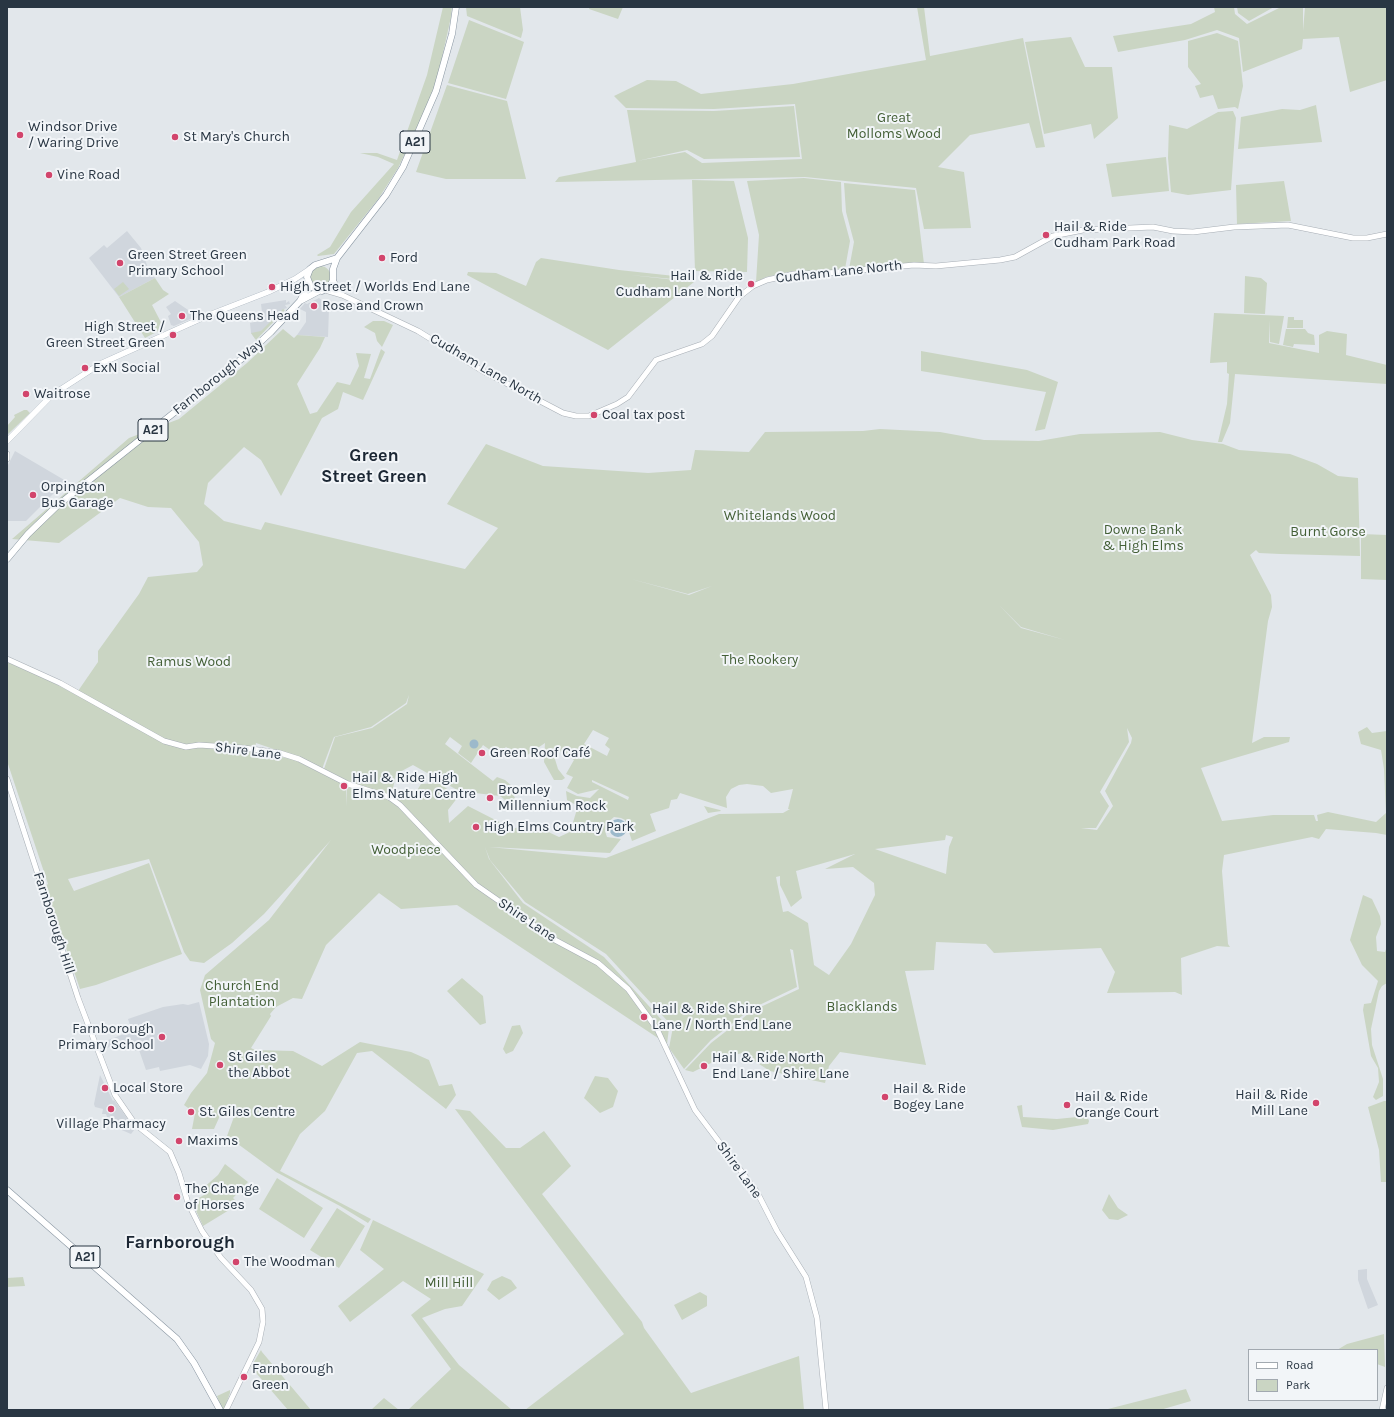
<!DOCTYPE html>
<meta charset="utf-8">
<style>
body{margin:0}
#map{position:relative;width:1394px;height:1417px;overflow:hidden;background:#e2e7eb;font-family:Karla,sans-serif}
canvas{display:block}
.frame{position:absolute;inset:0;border:8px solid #293643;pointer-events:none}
.legend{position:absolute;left:1248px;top:1349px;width:130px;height:52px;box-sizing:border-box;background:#f2f5f8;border:1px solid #a2a9b0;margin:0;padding:5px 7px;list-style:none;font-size:12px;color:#293643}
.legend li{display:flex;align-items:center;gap:8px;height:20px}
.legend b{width:20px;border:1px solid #a2a9b0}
</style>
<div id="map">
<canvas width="1394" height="1417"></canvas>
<div class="frame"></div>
<ul class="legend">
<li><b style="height:5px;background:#fff"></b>Road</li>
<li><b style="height:11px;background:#cad5c3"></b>Park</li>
</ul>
</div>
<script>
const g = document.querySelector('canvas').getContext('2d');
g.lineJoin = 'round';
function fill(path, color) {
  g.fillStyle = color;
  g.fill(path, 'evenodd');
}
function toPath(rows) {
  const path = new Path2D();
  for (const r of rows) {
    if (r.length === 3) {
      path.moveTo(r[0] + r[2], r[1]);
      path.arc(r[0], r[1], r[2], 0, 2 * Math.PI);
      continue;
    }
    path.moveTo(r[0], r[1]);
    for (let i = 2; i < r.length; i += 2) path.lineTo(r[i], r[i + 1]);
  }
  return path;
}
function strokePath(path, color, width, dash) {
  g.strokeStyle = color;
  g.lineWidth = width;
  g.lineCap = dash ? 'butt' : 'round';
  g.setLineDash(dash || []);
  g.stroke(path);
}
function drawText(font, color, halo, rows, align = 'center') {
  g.font = font + ' Karla,sans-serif';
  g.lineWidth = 4;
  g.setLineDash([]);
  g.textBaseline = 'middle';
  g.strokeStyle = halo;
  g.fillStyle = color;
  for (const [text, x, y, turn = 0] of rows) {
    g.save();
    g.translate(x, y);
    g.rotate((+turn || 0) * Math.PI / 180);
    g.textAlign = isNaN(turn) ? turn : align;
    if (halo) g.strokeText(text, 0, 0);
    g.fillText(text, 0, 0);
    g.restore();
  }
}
fill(toPath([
 [127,231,141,248,148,268,155,278,119,297,89,258,104,245,107,248],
 [319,298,324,302,324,305,327,305,327,308,329,308,328,337,297,335,306,322,306,312,300,309,305,303,307,304],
 [286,300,286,303,289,301,290,304,285,305,287,308,284,309,255,339,251,333,250,323,263,320,261,304],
 [175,301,194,314,195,317,174,326,171,325,168,316,171,314,166,307],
 [15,451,66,481,26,521,7,521,7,467],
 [199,1002,209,1044,208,1056,201,1069,190,1065,160,1071,159,1067,146,1070,139,1050,135,1051,130,1039,102,1050,100,1043,132,1031,128,1019,163,1007,183,1004,188,1005],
 [100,1075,113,1101,114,1100,135,1129,131,1134,110,1125,106,1114,102,1114,103,1109,95,1107,94,1104],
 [1367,1269,1367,1279,1378,1305,1368,1309,1358,1280,1358,1270]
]), '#d0d6dd');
fill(toPath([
 [443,7,452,7,451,17,437,80,419,125,398,168,379,198,334,254,318,256,317,255,330,247,351,212,394,164,378,157,360,153,377,153,397,160,427,75],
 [466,7,520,7,523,30,521,38,467,16],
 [590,7,623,7,618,19,589,9],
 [917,7,924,7,930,56,1023,38,1045,147,1036,148,1029,123,970,135,938,167,964,172,971,228,924,229,916,188,805,177,555,182,559,177,636,162,627,110,714,111,794,106,800,157,704,159,687,150,637,161,685,152,702,163,802,159,795,104,714,109,626,108,614,96,647,80,676,81,701,94,793,84,926,60],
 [1214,7,1234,7,1235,14,1247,24,1281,7,1303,7,1303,31,1305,7,1387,7,1387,80,1350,92,1339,37,1303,39,1302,49,1243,72,1239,38,1217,30,1185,40,1118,52,1113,36,1191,24,1215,12],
 [1237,7,1274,7,1249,21,1238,13],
 [469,20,524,42,506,99,448,83],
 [1217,33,1238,41,1243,86,1238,109,1235,107,1218,109,1213,95,1200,98,1195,86,1201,84,1188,67,1188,41],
 [1071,37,1085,67,1112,67,1118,118,1094,139,1091,124,1044,134,1025,42],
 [447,85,507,101,526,179,446,179,416,172],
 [1316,105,1322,142,1238,149,1241,117,1282,109,1300,110],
 [1233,111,1236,118,1231,190,1188,195,1171,192,1168,158,1169,125,1187,129,1218,112],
 [1166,157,1169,191,1112,197,1106,164],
 [804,178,841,182,842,211,850,241,845,269,826,272,794,271,766,277,756,282,759,235,747,181],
 [692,180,734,181,748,238,747,272,695,271],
 [1284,181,1291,221,1237,224,1236,185],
 [844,183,915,190,924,264,849,269,854,242,846,212],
 [541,258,619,270,693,278,694,281,630,275,694,282,608,350,467,275,468,272,496,273,526,286,536,262],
 [320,277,11],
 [1245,276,1261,278,1267,283,1265,314,1244,313],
 [155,278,163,290,169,294,152,305,164,328,145,338,119,297],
 [123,282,129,289,119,296,114,289],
 [283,309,285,310,284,311,256,340,251,333,261,331],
 [1214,313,1284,316,1279,344,1270,342,1270,320,1269,343,1319,353,1319,335,1327,331,1347,334,1346,355,1387,365,1387,384,1235,374,1230,423,1222,442,1218,442,1227,404,1229,374,1227,373,1227,362,1210,363],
 [1288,317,1294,317,1294,320,1303,320,1303,328,1287,328],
 [373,321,384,321,393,325,382,347,377,341,375,333,364,327],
 [283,329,294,338,297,335,325,337,320,348,297,384,310,414,317,412,337,382,350,385,359,366,356,353,371,354,364,378,370,379,381,349,385,352,363,400,343,392,338,409,322,418,281,496,261,460,244,447,208,483,204,504,224,521,261,530,265,522,465,569,498,528,447,504,486,444,543,466,648,473,691,470,695,450,749,452,765,432,863,431,880,429,940,432,984,440,1039,441,1080,434,1160,432,1192,440,1223,444,1239,450,1290,454,1317,464,1338,476,1358,478,1360,556,1280,554,1259,553,1256,550,1250,555,1271,595,1272,607,1268,621,1252,743,1264,737,1290,737,1289,742,1201,768,1222,821,1273,815,1314,815,1316,821,1318,821,1317,815,1328,812,1376,822,1386,813,1384,769,1381,750,1361,744,1358,732,1367,727,1372,733,1387,731,1387,835,1376,833,1326,829,1319,839,1312,837,1224,855,1222,871,1228,944,1230,947,1217,946,1181,958,1182,995,1175,992,1107,993,1115,972,1101,948,994,953,986,944,936,942,934,970,905,971,926,1065,840,1052,829,1066,825,1083,770,1071,742,1053,717,1060,693,1072,685,1070,711,1043,752,1011,799,989,793,950,790,949,797,987,751,1009,711,1040,684,1069,669,1048,673,1027,606,954,525,902,490,860,485,847,489,859,523,903,604,957,669,1028,667,1044,457,905,401,909,379,893,326,945,302,999,293,998,276,1007,270,1014,271,1016,251,1048,255,1050,293,1051,322,1066,360,1042,411,1052,429,1060,439,1086,452,1084,456,1095,446,1109,372,1051,357,1053,325,1111,300,1134,280,1171,371,1219,368,1223,340,1206,276,1172,227,1136,235,1114,223,1109,214,1129,192,1129,195,1113,184,1105,191,1093,207,1073,215,1043,211,1039,200,990,205,975,269,920,331,840,264,914,232,943,204,963,190,961,184,952,149,859,68,879,74,891,149,863,182,954,96,985,80,989,45,886,48,884,7,761,7,662,39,675,164,742,198,747,246,751,293,759,346,785,346,806,347,785,324,769,335,737,372,728,407,704,409,695,406,703,371,727,334,737,322,769,300,758,256,743,255,747,186,745,164,739,78,691,98,662,98,651,139,594,148,577,197,572,203,565,199,542,171,508,148,507,120,498,59,543,12,539,129,438,179,419,247,363],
 [631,579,688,594,712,586,689,595],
 [999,605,1021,627,1065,640,1021,628],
 [1127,728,1132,738,1131,743,1105,791,1113,806,1097,830,1081,828,1096,828,1109,806,1100,792,1129,742],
 [593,730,609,738,605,745,610,749,607,756,584,744],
 [450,737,462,746,458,753,471,763,483,745,497,755,506,747,523,758,545,743,544,762,554,780,562,780,565,778,558,769,554,756,557,749,574,760,566,774,573,777,567,788,578,794,599,789,590,798,577,796,566,791,567,800,578,806,570,832,559,837,540,828,526,824,513,829,468,806,449,823,448,810,458,797,439,783,421,784,411,800,401,796,393,788,396,774,413,765,459,791,500,796,509,803,517,801,512,793,513,787,505,780,497,777,493,781,445,744],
 [592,780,629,797,628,800,592,782],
 [747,784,763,786,771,793,793,789,788,809,790,809,783,813,719,814,606,858,489,847,610,853,621,839,607,837,605,831,606,824,614,817,621,818,625,820,632,841,656,831,650,814,669,808,671,800,677,799,680,793,727,808,726,797,731,789,739,785],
 [946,835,953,837,949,847,946,874,875,849,945,840],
 [855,854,825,869,853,867,874,883,875,895,851,944,829,975,814,965,808,923,788,911,783,912,776,877,780,876,780,885,791,907,802,898,796,871],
 [1286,329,1305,329,1308,333,1314,335,1315,345,1294,344,1293,347,1283,345],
 [921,351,1027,370,1058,382,1045,429,1035,431,1046,392,921,371],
 [24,410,27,410,30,413,7,435,7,426,15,417,14,415],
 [1361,534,1387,535,1387,580,1361,579],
 [704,806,720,810,721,811,708,813],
 [1363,895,1372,899,1380,916,1381,924,1376,937,1377,951,1385,952,1387,946,1387,983,1382,986,1379,991,1371,1029,1372,1045,1383,1079,1383,1096,1376,1100,1373,1097,1379,1082,1378,1068,1371,1056,1363,1010,1364,1004,1371,1003,1378,981,1362,965,1350,940],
 [462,978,483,996,486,1023,480,1025,447,991],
 [520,1025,523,1033,513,1051,506,1054,503,1049,512,1026],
 [595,1076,608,1078,618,1091,613,1107,600,1113,584,1098],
 [1384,1101,1387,1101,1387,1182,1381,1182,1379,1150,1368,1107],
 [1022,1105,1023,1117,1057,1119,1087,1116,1089,1121,1088,1124,1053,1130,1022,1127,1017,1106],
 [455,1109,470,1111,506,1148,520,1148,544,1131,571,1166,542,1194,642,1322,644,1328,691,1393,799,1356,804,1410,525,1410,624,1334],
 [225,1164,248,1182,233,1198,239,1204,203,1226,204,1225,203,1226,192,1202,204,1195,201,1190,218,1175],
 [277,1178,323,1208,304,1238,259,1209],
 [1109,1194,1118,1208,1128,1215,1118,1220,1109,1219,1102,1210],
 [337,1208,365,1226,339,1268,310,1250],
 [373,1220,484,1274,462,1306,445,1309,422,1318,459,1365,512,1410,408,1410,451,1369,411,1315,431,1299,403,1281,350,1322,338,1306,384,1269,360,1250],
 [502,1276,511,1280,517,1288,499,1300,487,1290,492,1281],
 [23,1277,25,1286,7,1287,7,1278],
 [700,1292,707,1296,707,1306,682,1320,674,1305],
 [1384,1334,1385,1367,1377,1364,1377,1350,1337,1350,1347,1344],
 [261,1350,262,1352,311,1410,288,1410,251,1367],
 [1186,1389,1191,1401,1160,1410,1104,1410],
 [230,1390,230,1393,224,1410,222,1410,217,1396],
 [384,1398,399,1410,371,1410]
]), '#cad5c3');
fill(toPath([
 [474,744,4.5],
 [618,828,9]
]), '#9cb9cb');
const secondary = toPath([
 [333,280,341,294],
 [325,290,342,295,418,331,481,370,563,413,576,416,589,416,617,404,628,397,656,360,702,344,712,336,739,297,753,286,767,280,794,274,828,273,914,265,936,266,1000,260,1015,257,1053,236,1083,230,1153,227,1173,231,1193,232,1234,227,1288,225,1353,238,1367,238,1387,234],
 [7,454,7,459],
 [7,659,60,683,164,741,186,747,199,745,244,748,280,753,299,759,348,784,389,797,400,805,476,885,555,940,598,963,628,989,657,1029,695,1110,757,1192,777,1231,806,1277,817,1318,826,1410],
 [7,779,78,998,115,1095,135,1124,170,1152,179,1173,188,1203,202,1231,221,1258,251,1290,262,1309,263,1322,259,1342,226,1410],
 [1382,1410,1387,1388]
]);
const primary = toPath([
 [7,441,52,395,100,364,209,315,268,292,295,279,310,269]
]);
const highway = toPath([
 [337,258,315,265,310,269,307,277,311,287,322,291,330,286,333,280,333,269,337,258,386,195,403,167,436,91,452,34,456,7],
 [300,301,309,285],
 [7,559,28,534,58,505,244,357,271,332,300,301,319,291],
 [7,1190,177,1339,194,1363,220,1410]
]);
strokePath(secondary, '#a7aeb5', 6);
strokePath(primary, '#a1acb7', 6);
strokePath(highway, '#8996a2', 7);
strokePath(secondary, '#fff', 5);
strokePath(primary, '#fff', 5.5);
strokePath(highway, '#fff', 6);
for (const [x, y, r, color] of [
 [20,135,4,"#d2456c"],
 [175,137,4,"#d2456c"],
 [49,175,4,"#d2456c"],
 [1046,235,4,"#d2456c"],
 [382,258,4,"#d2456c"],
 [120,263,4,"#d2456c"],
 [751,284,4,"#d2456c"],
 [272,287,4,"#d2456c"],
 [314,306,4,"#d2456c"],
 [182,316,4,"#d2456c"],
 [173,335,4,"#d2456c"],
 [85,368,4,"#d2456c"],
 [26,394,4,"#d2456c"],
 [594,415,4,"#d2456c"],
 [33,495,4,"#d2456c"],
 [482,753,4,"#d2456c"],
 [344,786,4,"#d2456c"],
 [490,798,4,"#d2456c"],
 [476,827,4,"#d2456c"],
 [644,1017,4,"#d2456c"],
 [162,1037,4,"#d2456c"],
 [220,1065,4,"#d2456c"],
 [704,1066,4,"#d2456c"],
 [105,1088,4,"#d2456c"],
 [885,1097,4,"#d2456c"],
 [1316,1103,4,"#d2456c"],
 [1067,1105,4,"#d2456c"],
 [111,1109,4,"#d2456c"],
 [191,1112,4,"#d2456c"],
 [179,1141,4,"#d2456c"],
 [177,1197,4,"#d2456c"],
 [236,1262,4,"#d2456c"],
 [244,1377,4,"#d2456c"]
]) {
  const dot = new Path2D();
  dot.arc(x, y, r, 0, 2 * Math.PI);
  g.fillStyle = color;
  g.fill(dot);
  strokePath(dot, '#f2f5f8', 1.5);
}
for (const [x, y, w] of [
 [415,142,30],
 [153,430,30],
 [85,1257,30]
]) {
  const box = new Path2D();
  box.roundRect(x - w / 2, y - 11, w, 22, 3);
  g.fillStyle = '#f2f5f8';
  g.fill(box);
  strokePath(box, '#293643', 1);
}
drawText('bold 13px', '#293643', null, [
 ["A21",415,142],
 ["A21",153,430],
 ["A21",85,1257]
]);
drawText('14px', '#435f36', '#f2f5f8', [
 ["Great",894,118],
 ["Molloms Wood",894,134],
 ["Whitelands Wood",780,516],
 ["Downe Bank",1143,530],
 ["& High Elms",1143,546],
 ["Burnt Gorse",1328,532],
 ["The Rookery",760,660],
 ["Ramus Wood",189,662],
 ["Woodpiece",406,850],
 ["Church End",242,986],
 ["Plantation",242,1002],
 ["Blacklands",862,1007],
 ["Mill Hill",449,1283]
]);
drawText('14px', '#293643', '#f2f5f8', [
 ["Windsor Drive",28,127],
 ["/ Waring Drive",28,143],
 ["St Mary's Church",183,137],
 ["Vine Road",57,175],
 ["Hail & Ride",1054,227],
 ["Cudham Park Road",1054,243],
 ["Green Street Green",128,255],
 ["Primary School",128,271],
 ["Ford",390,258],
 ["Hail & Ride",743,276,"right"],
 ["Cudham Lane North",743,292,"right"],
 ["High Street / Worlds End Lane",280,287],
 ["Rose and Crown",322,306],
 ["The Queens Head",190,316],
 ["High Street /",165,327,"right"],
 ["Green Street Green",165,343,"right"],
 ["ExN Social",93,368],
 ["Waitrose",34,394],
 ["Coal tax post",602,415],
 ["Orpington",41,487],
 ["Bus Garage",41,503],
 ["Green Roof Café",490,753],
 ["Hail & Ride High",352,778],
 ["Elms Nature Centre",352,794],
 ["Bromley",498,790],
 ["Millennium Rock",498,806],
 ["High Elms Country Park",484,827],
 ["Hail & Ride Shire",652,1009],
 ["Lane / North End Lane",652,1025],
 ["Farnborough",154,1029,"right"],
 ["Primary School",154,1045,"right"],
 ["St Giles",228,1057],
 ["the Abbot",228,1073],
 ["Hail & Ride North",712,1058],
 ["End Lane / Shire Lane",712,1074],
 ["Local Store",113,1088],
 ["Hail & Ride",893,1089],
 ["Bogey Lane",893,1105],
 ["Hail & Ride",1308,1095,"right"],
 ["Mill Lane",1308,1111,"right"],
 ["Hail & Ride",1075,1097],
 ["Orange Court",1075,1113],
 ["St. Giles Centre",199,1112],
 ["Village Pharmacy",111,1124,"center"],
 ["Maxims",187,1141],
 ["The Change",185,1189],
 ["of Horses",185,1205],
 ["The Woodman",244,1262],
 ["Farnborough",252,1369],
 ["Green",252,1385]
], 'left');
drawText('14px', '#293643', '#f2f5f8', [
 ["Cudham Lane North",839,272,-6],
 ["Cudham Lane North",486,369,30],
 ["Farnborough Way",218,377,-39],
 ["Shire Lane",248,751,7],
 ["Shire Lane",527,920,34],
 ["Farnborough Hill",54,923,72],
 ["Shire Lane",739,1170,54]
]);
drawText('bold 18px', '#1c2734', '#f2f5f8', [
 ["Green",374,456],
 ["Street Green",374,477],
 ["Farnborough",180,1243]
]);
</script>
